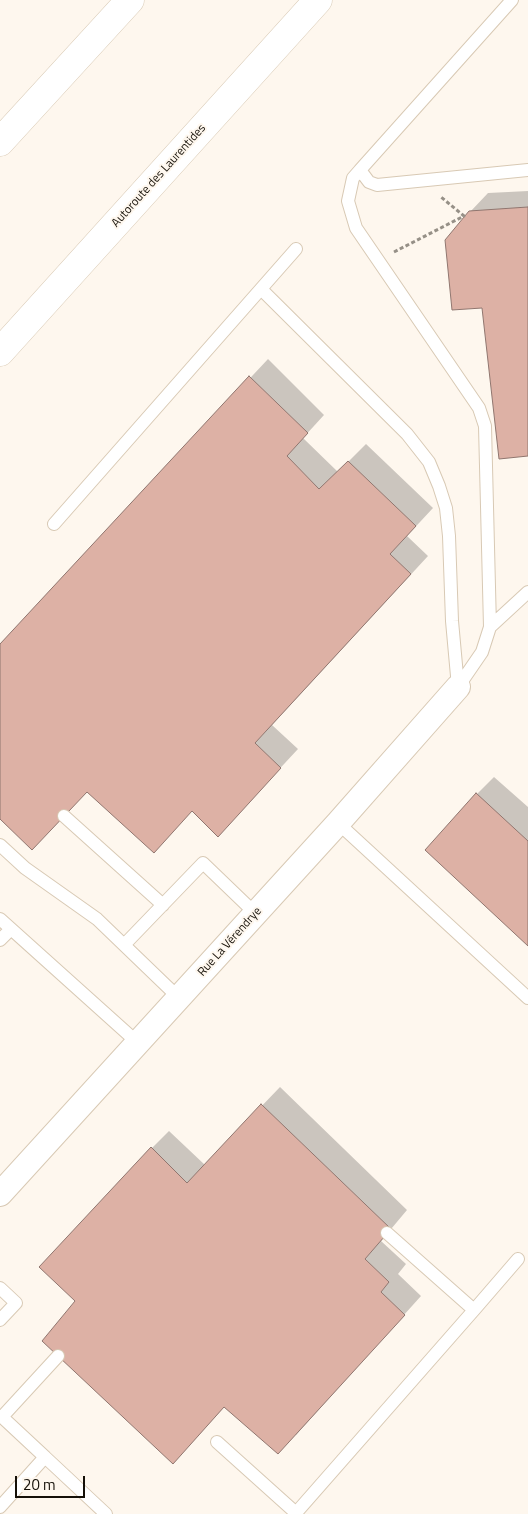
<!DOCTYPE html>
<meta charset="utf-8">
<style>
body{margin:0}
#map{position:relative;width:528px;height:1514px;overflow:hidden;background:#fef7ee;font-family:"Titillium Web",sans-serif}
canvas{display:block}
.scale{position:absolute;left:15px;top:1476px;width:70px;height:22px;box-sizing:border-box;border:2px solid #151008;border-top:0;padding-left:6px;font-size:15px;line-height:18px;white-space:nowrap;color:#151008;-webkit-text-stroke:4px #fef7ee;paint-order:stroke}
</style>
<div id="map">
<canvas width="528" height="1514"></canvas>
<div class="scale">20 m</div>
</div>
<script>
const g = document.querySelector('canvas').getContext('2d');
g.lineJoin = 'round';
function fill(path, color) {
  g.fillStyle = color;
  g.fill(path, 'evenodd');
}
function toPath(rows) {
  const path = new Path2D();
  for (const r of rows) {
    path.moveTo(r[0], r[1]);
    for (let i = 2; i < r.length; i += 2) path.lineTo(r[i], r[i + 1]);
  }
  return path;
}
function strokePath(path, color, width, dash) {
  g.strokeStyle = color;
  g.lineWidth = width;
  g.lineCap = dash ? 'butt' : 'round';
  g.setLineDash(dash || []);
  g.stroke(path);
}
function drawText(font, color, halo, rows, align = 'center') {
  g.font = font + ' "Titillium Web",sans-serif';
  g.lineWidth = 4;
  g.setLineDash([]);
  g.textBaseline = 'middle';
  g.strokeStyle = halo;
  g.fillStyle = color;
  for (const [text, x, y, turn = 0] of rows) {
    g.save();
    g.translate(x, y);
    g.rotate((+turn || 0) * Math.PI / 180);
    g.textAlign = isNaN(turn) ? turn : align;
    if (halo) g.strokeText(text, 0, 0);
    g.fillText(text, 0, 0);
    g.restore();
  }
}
fill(toPath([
 [528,191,528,454,484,307,470,212,488,193],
 [268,359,324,415,303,438,338,472,366,444,433,508,407,536,428,556,272,725,298,749,218,835,193,810,87,790,0,817,0,645],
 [494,777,528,807,528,944,477,794],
 [280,1087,407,1210,381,1241,406,1264,398,1274,421,1296,296,1435,225,1406,173,1463,77,1301,152,1148,169,1131,205,1165]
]), '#0003');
const building = toPath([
 [528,207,528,456,499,459,482,308,452,310,445,240,469,211,528,207],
 [249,376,308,433,287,456,319,489,348,461,416,526,390,554,411,574,255,743,281,768,218,837,192,811,154,853,87,792,32,850,0,819,0,644,249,376],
 [476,793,528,841,528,946,425,850,476,793],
 [261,1104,391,1229,365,1259,389,1282,381,1292,405,1315,278,1454,224,1407,173,1464,42,1341,75,1301,39,1267,151,1147,187,1183,261,1104]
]);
fill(building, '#ddb1a5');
strokePath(building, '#90766f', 1);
const service = toPath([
 [512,0,360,170,369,182,377,185,528,170],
 [360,170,353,178,348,201,356,228,479,408,485,426,490,627,482,652,458,687],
 [261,289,407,434,429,462,439,486,446,508,449,536,452,621,458,687],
 [54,524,296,249],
 [490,627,528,592],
 [64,816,163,905],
 [338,823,528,998],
 [0,845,25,868,97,919,179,998],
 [0,919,138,1043],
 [0,940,11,929],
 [124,945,203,863,256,914],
 [0,1288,16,1303,0,1320],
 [474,1310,518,1259],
 [217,1442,296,1513],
 [45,1457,2,1417,58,1356],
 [0,1507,45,1457,106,1514],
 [295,1514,474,1310,387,1233]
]);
const minor = toPath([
 [0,1194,338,823,458,687]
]);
const motorway = toPath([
 [0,142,130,0],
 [0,352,318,0]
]);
strokePath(service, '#d8c9b4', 14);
strokePath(minor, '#d8c9b4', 26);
strokePath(motorway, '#d8c9b4', 29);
strokePath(toPath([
 [394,252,464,216,441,197]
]), '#969087', 3, [4, 2.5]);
strokePath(service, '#fff', 12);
strokePath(minor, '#fff', 24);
strokePath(motorway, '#fff', 28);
drawText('12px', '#151008', '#fef7ee', [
 ["Autoroute des Laurentides",159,176,-48],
 ["Rue La Vérendrye",230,942,-48]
]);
</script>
